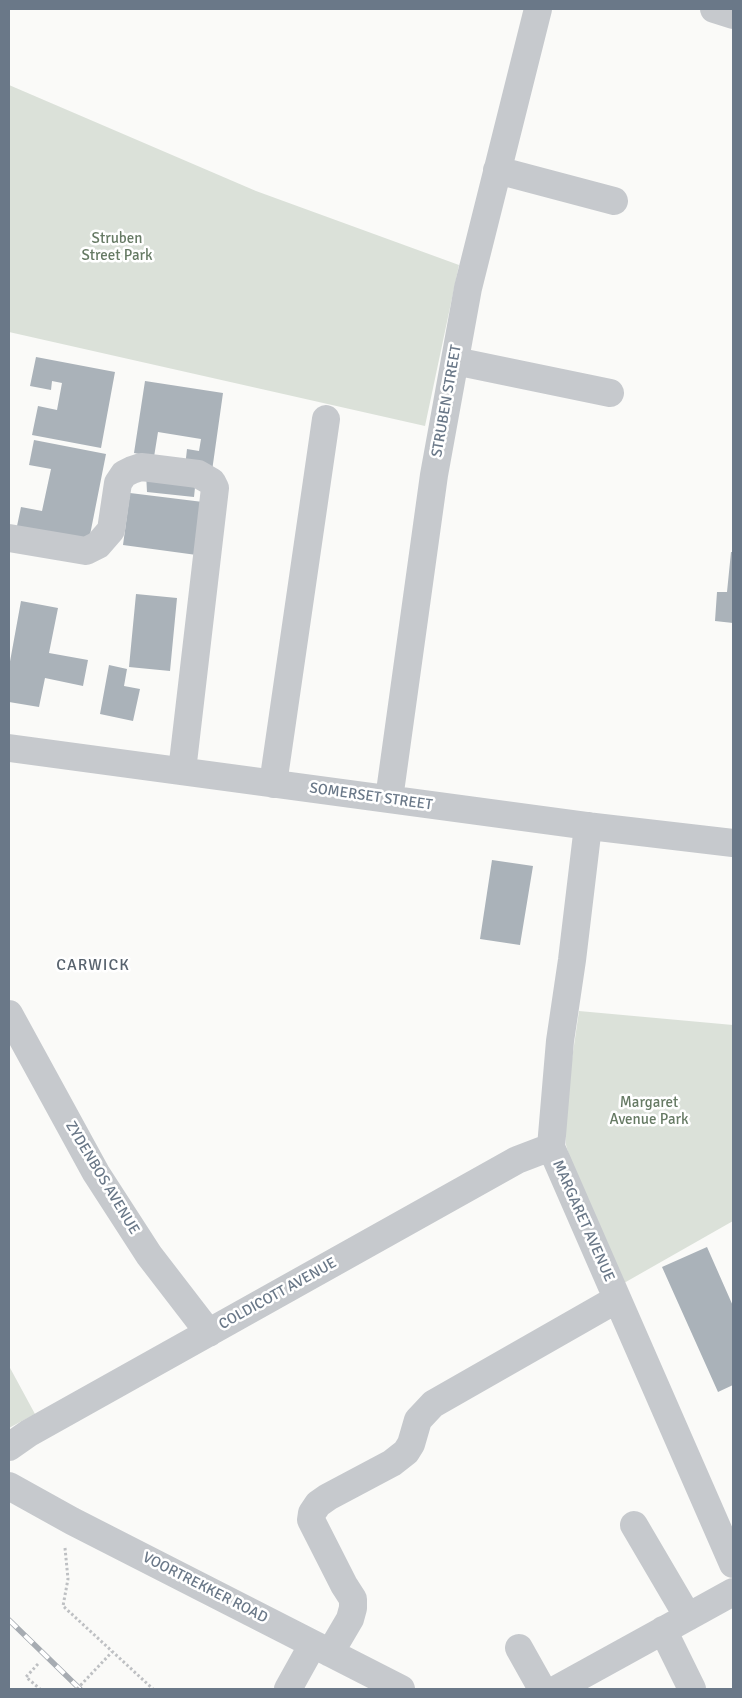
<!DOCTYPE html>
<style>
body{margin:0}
#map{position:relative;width:742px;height:1698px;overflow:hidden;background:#fafaf8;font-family:Signika,sans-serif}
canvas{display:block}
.frame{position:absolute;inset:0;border:10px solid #6a7888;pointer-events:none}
</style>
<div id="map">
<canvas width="742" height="1698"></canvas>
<div class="frame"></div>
</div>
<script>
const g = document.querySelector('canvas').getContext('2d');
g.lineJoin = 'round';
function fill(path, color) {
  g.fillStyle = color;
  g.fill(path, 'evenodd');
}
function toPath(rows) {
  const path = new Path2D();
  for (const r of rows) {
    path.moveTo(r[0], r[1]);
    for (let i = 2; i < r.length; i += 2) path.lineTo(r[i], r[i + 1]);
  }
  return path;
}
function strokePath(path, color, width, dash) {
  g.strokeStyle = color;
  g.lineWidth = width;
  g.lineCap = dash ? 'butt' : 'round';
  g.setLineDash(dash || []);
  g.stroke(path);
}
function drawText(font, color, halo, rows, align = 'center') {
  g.font = font + ' Signika,sans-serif';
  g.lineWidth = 5;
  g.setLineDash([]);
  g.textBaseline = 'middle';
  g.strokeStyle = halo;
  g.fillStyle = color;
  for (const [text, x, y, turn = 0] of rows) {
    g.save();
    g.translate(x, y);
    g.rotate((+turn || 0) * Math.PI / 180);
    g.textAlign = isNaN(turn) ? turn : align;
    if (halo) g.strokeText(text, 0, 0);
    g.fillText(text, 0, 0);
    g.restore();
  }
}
fill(toPath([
 [9,85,256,191,459,265,425,426,9,332],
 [579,1011,733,1025,733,1221,624,1283,571,1162,566,1145,565,1107],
 [9,1366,35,1414,9,1428]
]), '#dbe1d9');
fill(toPath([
 [36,357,115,372,101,448,32,435,38,406,57,410,62,383,52,381,51,390,30,386],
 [145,381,223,393,212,471,185,467,187,449,199,451,201,439,158,432,154,457,134,453],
 [34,440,106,454,89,540,17,526,21,507,42,511,51,469,29,465],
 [146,473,196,478,194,497,147,492],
 [130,493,211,503,204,556,123,545],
 [731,552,733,552,733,623,715,621,717,592,727,592],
 [136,594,177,598,170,671,129,667],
 [21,601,58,608,49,653,88,660,83,686,45,678,39,707,9,702,9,667],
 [109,665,127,669,124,686,140,689,133,721,100,714],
 [492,860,533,866,520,945,480,939],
 [707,1247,733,1306,733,1385,718,1392,662,1267]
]), '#aab2b9');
strokePath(toPath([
 [65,1548,68,1579,63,1606,153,1689],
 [38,1664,26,1677,40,1689]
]), '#bec0c3', 3, [2.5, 2.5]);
strokePath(toPath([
 [714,9,733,15],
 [497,170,614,201],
 [455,361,610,393],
 [9,538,86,551,98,545,111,530,118,483,124,474,132,470,141,467,150,468,198,474,212,482,215,488,182,771],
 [9,748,588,826,733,843],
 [273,784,326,419],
 [389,799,434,475,468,288,538,9],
 [588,826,572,960,560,1041,551,1147,733,1564],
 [9,1014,96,1173,149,1255,209,1333],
 [9,1447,29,1433,517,1160,551,1147],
 [9,1486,72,1521,401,1689],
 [634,1525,688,1617],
 [663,1630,692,1689],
 [519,1648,542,1689],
 [330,1653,350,1619,353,1608,353,1599,344,1585,311,1520,312,1513,318,1504,328,1497,392,1463,406,1452,411,1444,418,1420,433,1404,617,1299],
 [288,1689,313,1644],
 [557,1689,733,1592]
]), '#c6c9cd', 28);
const rail = toPath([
 [9,1620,80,1689]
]);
strokePath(rail, '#a7acb2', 5.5);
strokePath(rail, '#fff', 4, [11]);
strokePath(toPath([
 [77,1689,112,1652]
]), '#bec0c3', 3, [2.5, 2.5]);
drawText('15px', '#667a64', '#fff', [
 ["Struben",117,239],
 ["Street Park",117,256],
 ["Margaret",649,1103],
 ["Avenue Park",649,1120]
]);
drawText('15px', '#6a7888', '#fff', [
 ["STRUBEN STREET",447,401,-80],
 ["SOMERSET STREET",371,797,8],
 ["ZYDENBOS AVENUE",102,1178,59],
 ["MARGARET AVENUE",583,1221,66],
 ["COLDICOTT AVENUE",278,1294,-29],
 ["VOORTREKKER ROAD",205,1588,27]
]);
g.letterSpacing = '1px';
drawText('16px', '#57626d', '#fff', [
 ["CARWICK",93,966]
]);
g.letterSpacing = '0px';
</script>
